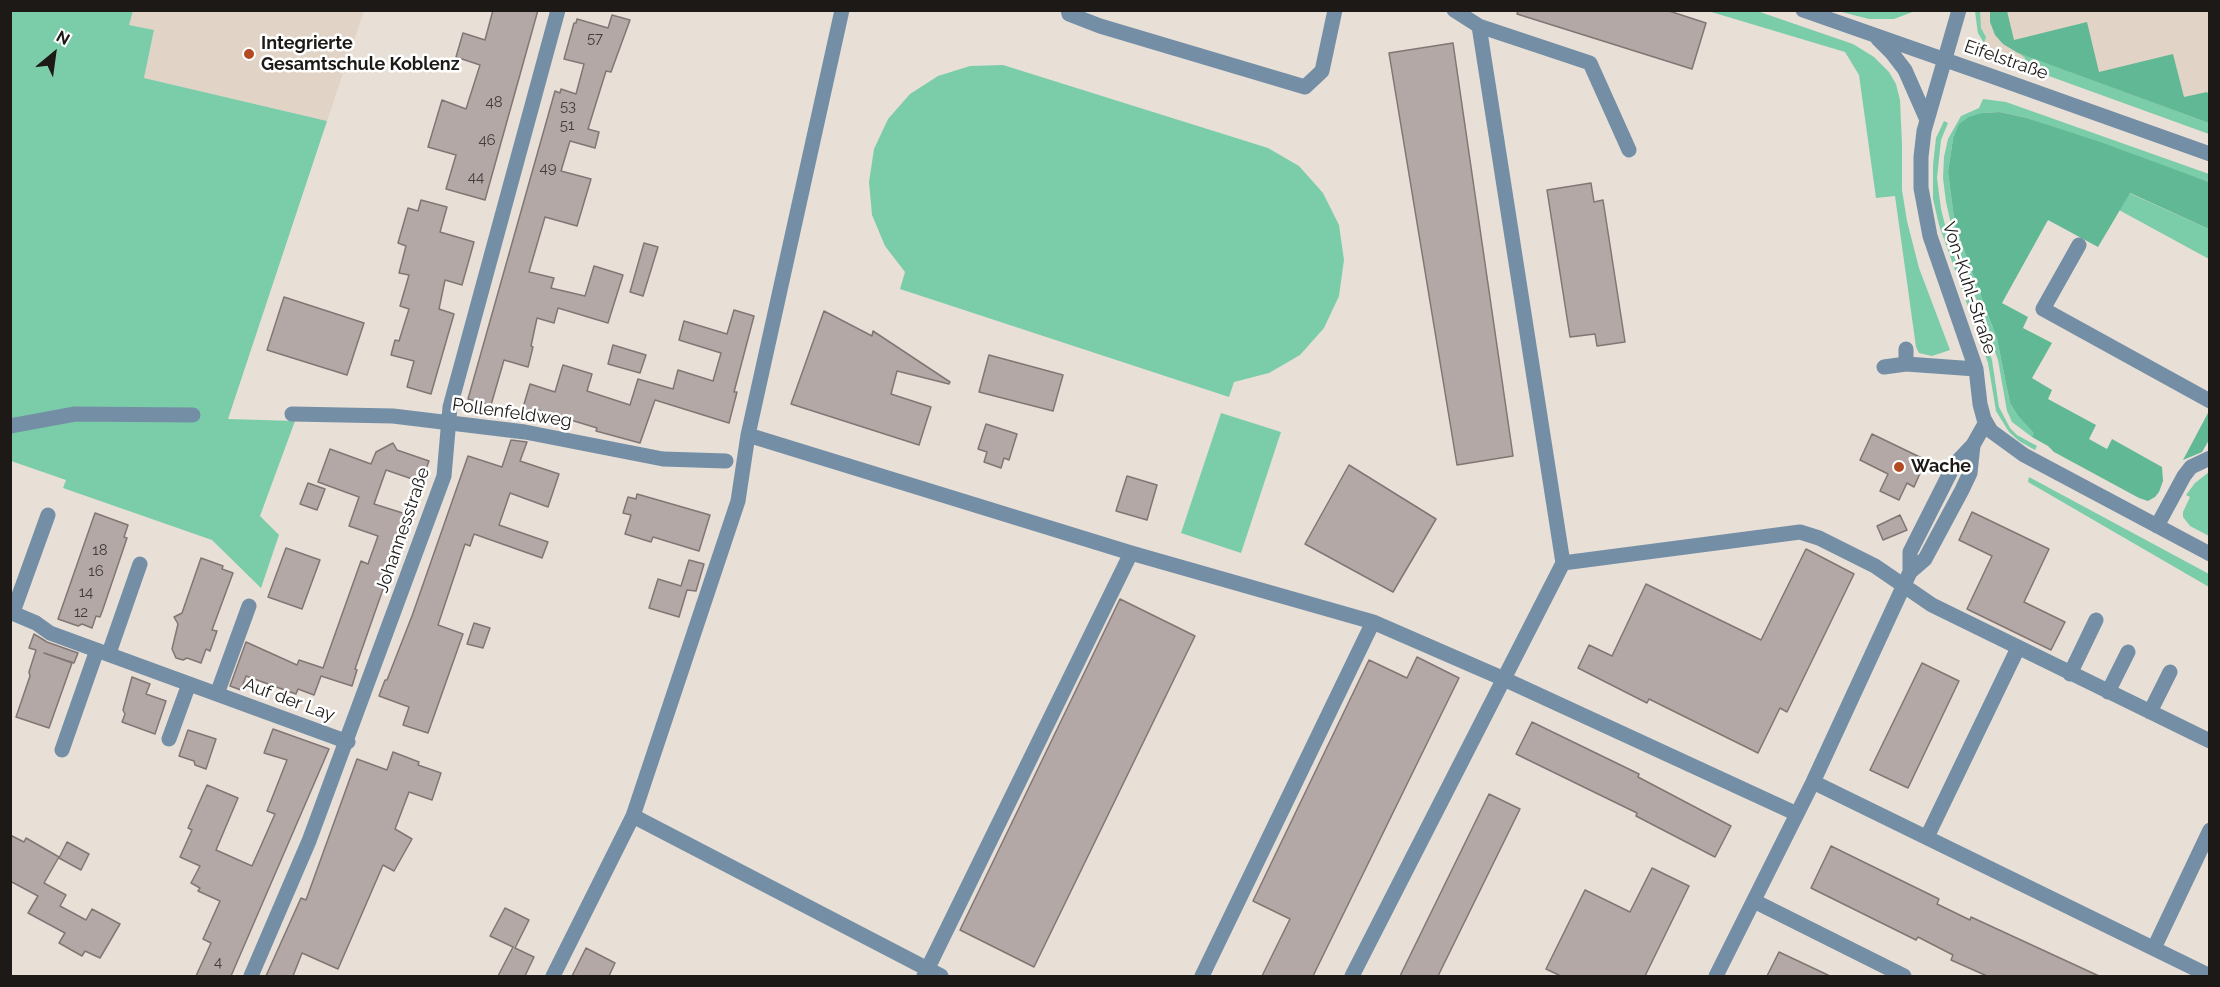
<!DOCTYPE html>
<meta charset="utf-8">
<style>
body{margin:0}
#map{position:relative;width:2220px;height:987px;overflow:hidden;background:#e8dfd7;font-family:Raleway,sans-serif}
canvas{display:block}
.frame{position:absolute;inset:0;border:12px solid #1c1916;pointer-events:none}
.north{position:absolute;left:24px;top:24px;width:60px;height:60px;-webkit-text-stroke:4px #fff;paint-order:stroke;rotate:29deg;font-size:16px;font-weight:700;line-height:24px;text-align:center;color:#1c1916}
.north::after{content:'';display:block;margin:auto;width:21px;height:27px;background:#1c1916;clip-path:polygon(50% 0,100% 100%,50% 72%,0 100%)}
</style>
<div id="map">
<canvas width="2220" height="987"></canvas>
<div class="frame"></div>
<div class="north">N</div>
</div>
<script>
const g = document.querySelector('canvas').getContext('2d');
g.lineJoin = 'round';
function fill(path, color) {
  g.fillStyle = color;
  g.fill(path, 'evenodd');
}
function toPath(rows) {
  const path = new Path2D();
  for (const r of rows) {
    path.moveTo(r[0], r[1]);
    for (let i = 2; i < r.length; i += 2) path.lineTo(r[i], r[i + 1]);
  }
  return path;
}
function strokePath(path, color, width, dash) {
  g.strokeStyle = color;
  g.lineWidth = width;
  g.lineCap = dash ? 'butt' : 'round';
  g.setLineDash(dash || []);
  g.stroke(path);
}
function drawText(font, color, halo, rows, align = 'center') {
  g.font = font + ' Raleway,sans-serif';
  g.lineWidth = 5;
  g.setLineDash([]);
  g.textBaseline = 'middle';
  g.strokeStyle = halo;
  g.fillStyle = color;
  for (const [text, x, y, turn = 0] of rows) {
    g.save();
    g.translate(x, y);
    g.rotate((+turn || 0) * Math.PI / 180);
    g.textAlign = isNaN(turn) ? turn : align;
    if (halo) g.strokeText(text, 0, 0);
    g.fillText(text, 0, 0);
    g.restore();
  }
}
fill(toPath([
 [133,11,364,11,327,121,144,78,154,30,129,25],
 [1975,11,2209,11,2209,134,2005,60,1994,54,1984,43,1977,31]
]), '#e1d3c5');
fill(toPath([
 [1867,10,1871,12,1915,11,1894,19,1869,19,1838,11],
 [11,11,133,11,129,25,154,30,144,78,327,121,228,419,295,421,260,516,279,535,261,588,212,540,63,488,66,480,11,461],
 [1708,11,1757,11,1853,44,1874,57,1889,72,1896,84,1900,100,1902,144,1902,190,1907,221,1919,268,1950,350,1932,356,1919,353,1916,347,1895,196,1876,198,1859,75,1845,52],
 [1975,11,1980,11,1981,28,1986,37,1984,43,1978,33],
 [2019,53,2209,123,2209,134,2024,67,2025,58],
 [1003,65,1268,148,1299,166,1323,193,1339,225,1344,260,1339,296,1324,328,1300,355,1269,373,1234,382,1229,397,900,289,905,272,885,246,872,215,869,182,874,149,888,119,910,94,938,76,970,66],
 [1983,99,2006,102,2209,174,2209,182,2027,118,2000,112,1982,113,1953,139,1948,172,1955,226,1997,339,2010,403,2018,416,2035,433,2032,437,2012,422,2007,411,1998,360,1965,268,1951,224,1946,202,1943,178,1944,157,1948,139,1961,116,1979,108],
 [1944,121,1948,123,1941,140,1937,178,1941,209,1950,245,1992,360,1999,407,2010,428,2017,435,2037,446,2035,450,2019,441,2009,432,1996,411,1988,363,1939,225,1933,199,1933,165,1936,138],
 [2129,193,2209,229,2209,259,2119,210],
 [1221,413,1281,432,1241,553,1181,533],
 [2209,472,2209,536,2190,526,2183,517,2183,512,2190,497,2186,495,2195,483],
 [2029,477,2209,574,2209,587,2028,482]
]), '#7bcdaa');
fill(toPath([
 [1990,11,2007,11,2014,40,2087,22,2099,72,2173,54,2184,97,2207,92,2209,95,2209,123,2018,53,2003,44,1995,35,1990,22],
 [2000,112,2027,118,2103,143,2209,182,2209,229,2130,193,2098,247,2048,220,2002,303,2028,317,2023,328,2052,343,2032,378,2052,390,2048,399,2096,425,2089,439,2107,449,2112,439,2162,467,2163,481,2159,492,2155,497,2148,501,2139,498,2054,452,2048,446,2032,437,2034,433,2018,416,2010,403,1997,339,1955,226,1948,172,1953,139,1959,124,1969,117,1982,113],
 [2209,411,2209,440,2202,452,2183,460]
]), '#61b894');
const building = toPath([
 [493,10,538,10,485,200,446,189,456,155,428,147,442,100,466,109,480,65,456,57,463,33,485,40,493,10],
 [1518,10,1666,10,1706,23,1692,69,1517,14,1518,10],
 [612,15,630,20,611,72,606,71,588,129,599,132,595,148,570,141,561,171,591,179,577,226,545,217,529,272,554,278,551,288,585,296,594,266,623,275,608,323,558,308,554,323,537,318,531,346,533,347,528,367,504,360,491,405,468,399,555,91,560,93,561,89,576,94,584,64,564,59,574,23,576,23,577,19,608,28,612,15],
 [1453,43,1513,456,1457,465,1389,53,1453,43],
 [1591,183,1594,202,1603,200,1625,342,1597,346,1595,334,1570,337,1547,190,1591,183],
 [421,200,447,207,440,232,474,242,462,285,445,280,439,309,454,314,431,394,407,387,414,361,391,355,395,340,399,341,409,309,400,306,409,275,399,273,406,246,398,243,408,208,418,211,421,200],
 [644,243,658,247,643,296,630,292,644,243],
 [284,297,364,323,347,375,267,350,284,297],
 [734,310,754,316,734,392,737,392,729,423,655,400,640,443,596,431,597,428,538,410,537,414,522,411,530,384,555,392,563,365,592,374,587,391,630,405,638,379,673,389,678,370,713,381,721,353,679,340,684,321,727,334,734,310],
 [824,311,872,336,873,331,950,382,949,384,897,371,891,394,931,407,919,445,791,404,824,311],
 [613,345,646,355,640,373,608,364,613,345],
 [989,355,1063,375,1053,411,979,392,989,355],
 [986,424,1017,434,1009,460,1004,458,1001,468,984,462,987,452,978,449,986,424],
 [1872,434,1926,460,1914,487,1907,483,1899,500,1880,491,1888,474,1860,460,1872,434],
 [511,440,527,442,520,461,559,474,548,507,510,493,499,525,548,542,542,558,474,534,470,546,465,544,438,625,463,634,428,733,403,725,409,707,379,696,385,680,387,680,412,616,468,456,502,467,511,440],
 [393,443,397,450,429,461,421,482,386,470,374,504,409,515,355,669,357,670,352,686,321,676,314,695,298,689,296,694,246,676,241,690,230,686,246,642,297,665,299,660,323,668,361,561,368,564,378,536,349,526,359,497,318,482,330,449,371,464,376,452,393,443],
 [1349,465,1436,519,1393,592,1305,544,1349,465],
 [1127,476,1157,485,1147,520,1116,511,1127,476],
 [308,483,325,489,317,510,300,504,308,483],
 [637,494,710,515,699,551,653,537,651,542,625,534,631,515,623,513,628,497,636,499,637,494],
 [1972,512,2049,549,2024,602,2065,622,2051,650,1967,609,1992,556,1959,540,1972,512],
 [95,513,128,525,124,537,127,538,103,609,100,617,96,616,92,628,82,624,78,626,58,619,95,513],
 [1900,515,1907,530,1883,540,1877,526,1900,515],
 [286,548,320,560,302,609,268,597,286,548],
 [1806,549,1854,574,1787,712,1780,708,1758,753,1649,699,1647,703,1578,668,1589,645,1612,656,1646,584,1761,640,1806,549],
 [201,558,223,566,222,569,233,573,212,630,217,631,210,651,206,649,201,663,187,658,183,660,176,658,172,649,178,624,174,617,182,613,201,558],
 [689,560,704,564,696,591,687,590,679,617,649,608,658,579,681,586,689,560],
 [1120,599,1195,636,1034,967,960,930,1120,599],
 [474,623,490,628,483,648,467,644,474,623],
 [34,634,47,642,78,653,74,663,44,653,72,663,49,728,16,717,30,676,29,672,36,650,29,648,34,634],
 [1417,657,1459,678,1313,976,1262,976,1290,919,1253,901,1369,660,1407,678,1417,657],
 [1922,663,1959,681,1908,788,1870,770,1922,663],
 [132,677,150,684,146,694,166,701,155,734,122,722,125,714,123,710,132,677],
 [1532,722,1639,774,1638,777,1731,826,1715,857,1636,816,1637,813,1516,754,1532,722],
 [273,729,329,749,231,976,196,976,211,943,203,939,220,901,198,891,200,888,191,883,200,866,180,857,192,830,188,828,207,785,238,798,216,850,252,866,275,814,267,811,287,760,264,753,273,729],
 [188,730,216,739,206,769,195,765,194,761,179,756,188,730],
 [393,752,419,762,418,765,441,773,432,800,409,792,395,829,412,839,394,871,383,865,338,969,302,953,293,976,266,976,301,898,306,900,357,759,387,770,393,752],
 [1489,794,1520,809,1438,976,1400,976,1489,794],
 [10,835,24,842,26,838,59,857,44,883,66,895,60,906,86,920,92,909,120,924,100,958,85,951,82,956,59,943,65,933,28,913,38,896,10,881,10,835],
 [67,842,89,854,81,870,59,858,67,842],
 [1831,846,1939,899,1937,904,1970,920,1971,917,2099,976,1987,976,1951,960,1953,955,1918,937,1916,940,1811,888,1831,846],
 [1652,868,1689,886,1645,976,1561,976,1546,969,1585,890,1630,912,1652,868],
 [505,908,529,920,515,948,534,957,525,976,498,976,513,947,490,936,505,908],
 [586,948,615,963,609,976,572,976,586,948],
 [1779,952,1830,976,1767,976,1779,952]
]);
fill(building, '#b4a8a6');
strokePath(building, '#817674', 1.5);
strokePath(toPath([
 [1068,10,1069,14,1100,26,1305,87,1322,71,1335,10],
 [1454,10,1479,26,1590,63,1629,150],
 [1803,10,1994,77,2210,154],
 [1959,10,1924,131,1921,157,1921,188,1930,236,1976,369,1980,404,1984,419,1991,431,2024,455,2210,554],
 [1479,26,1563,563],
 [1878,39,1892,53,1905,70,1927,120],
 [2079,245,2043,309,2210,401],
 [1906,349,1906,364,1976,369],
 [1884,367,1906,364],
 [292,414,393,416,525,432,663,459,726,461],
 [10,426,75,414,193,415],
 [748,435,1131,553,1373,622,1504,679,1797,814],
 [2157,526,2184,476,2191,467,2210,458],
 [1910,572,1925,559,1962,490,1970,473,1973,445],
 [10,612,36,623,50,633,348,742],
 [13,612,48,515],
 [109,653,140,564],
 [2070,674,2096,620],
 [2108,692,2128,652],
 [217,694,249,606],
 [2150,712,2170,672],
 [169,739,189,684],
 [62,750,97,650],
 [1813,782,2210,976],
 [633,816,941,976],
 [1927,837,2018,648],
 [1754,901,1904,976],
 [2154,948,2210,830],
 [251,976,309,841,444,476,450,407,558,10],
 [553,976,633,816,738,501,748,435,842,10],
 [924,976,1131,553],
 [1202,976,1373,622],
 [1352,976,1563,563,1800,532,1819,538,1875,566,1932,605,2210,741],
 [1716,976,1813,782,1904,585,1910,572,1910,552,1954,465,1973,445,1986,422]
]), '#748ea5', 15);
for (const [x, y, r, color] of [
 [249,54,6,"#b24b23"],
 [1899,467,6,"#b24b23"]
]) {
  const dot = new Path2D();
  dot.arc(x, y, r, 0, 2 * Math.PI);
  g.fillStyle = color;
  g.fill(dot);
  strokePath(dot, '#fff', 2);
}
drawText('15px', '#423d3a', null, [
 ["57",595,38],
 ["48",494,102],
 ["53",568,106],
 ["51",567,125],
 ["46",487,140],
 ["49",548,168],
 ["44",476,177],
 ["18",100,550],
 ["16",96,571],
 ["14",86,592],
 ["12",81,612],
 ["4",218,962]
]);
drawText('bold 18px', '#1c1916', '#fff', [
 ["Integrierte",261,44],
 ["Gesamtschule Koblenz",261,65],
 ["Wache",1911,467]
], 'left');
drawText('18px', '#1c1916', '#fff', [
 ["Eifelstraße",2006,60,19],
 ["Von-Kuhl-Straße",1969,288,72],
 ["Pollenfeldweg",512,413,8],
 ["Johannesstraße",403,530,-71],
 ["Auf der Lay",289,700,20]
]);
</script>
